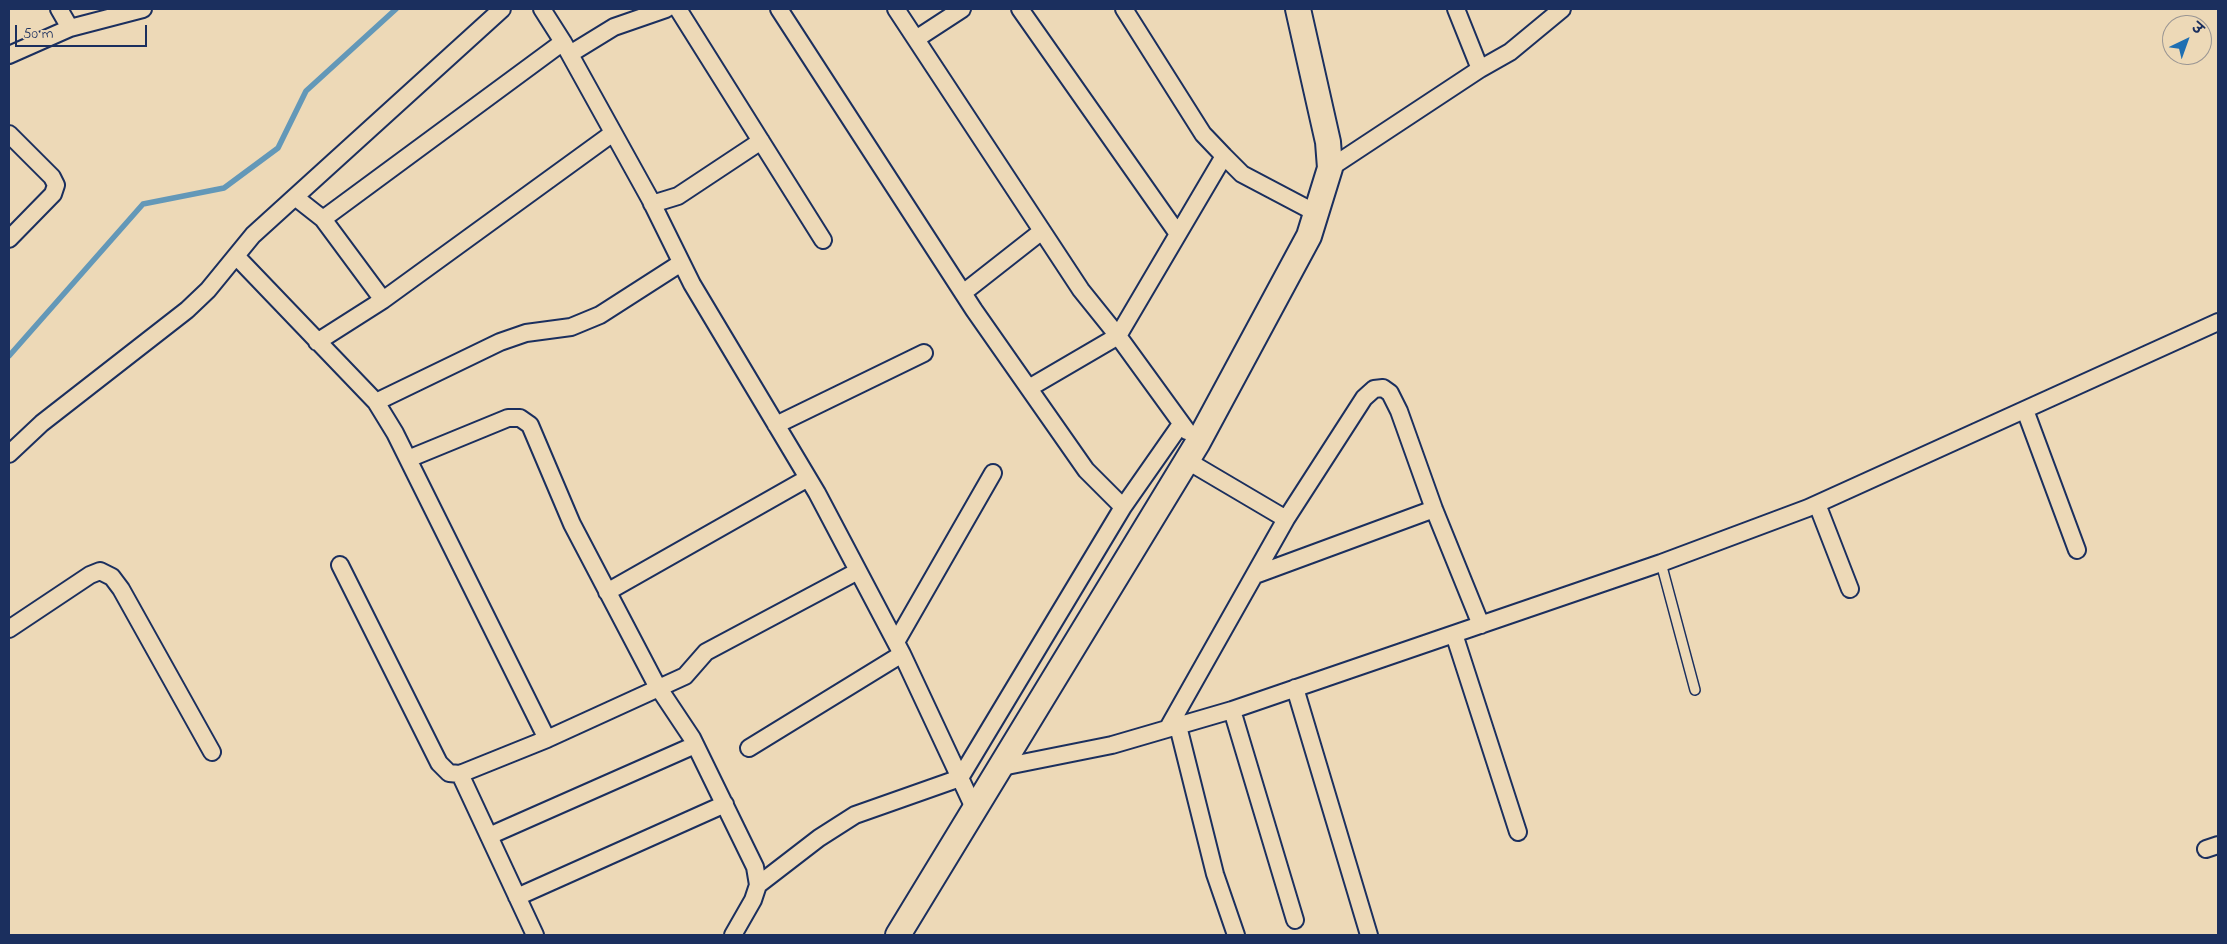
<!DOCTYPE html>
<meta charset="utf-8">
<style>
body{margin:0}
#map{position:relative;width:2227px;height:944px;overflow:hidden;background:#edd9b7;font-family:"Indie Flower","Playpen Sans Deva",sans-serif}
canvas{display:block}
.frame{position:absolute;inset:0;border:10px solid #1b2f5e;pointer-events:none}
.north{position:absolute;left:2162px;top:15px;width:50px;height:50px;box-sizing:border-box;background:#edd9b7;border:1px solid #999593;border-radius:50%;rotate:42deg;font-size:14px;font-weight:700;line-height:20px;text-align:center;color:#1b2f5e}
.north::after{content:'';display:block;margin:auto;width:18px;height:22px;background:#1f6fb2;clip-path:polygon(50% 0,100% 100%,50% 72%,0 100%)}
.scale{position:absolute;left:15px;top:25px;width:132px;height:22px;box-sizing:border-box;border:2px solid #1b2f5e;border-top:0;padding-left:6px;font-size:15px;line-height:18px;white-space:nowrap;color:#1b2f5e;-webkit-text-stroke:4px #edd9b7;paint-order:stroke}
</style>
<div id="map">
<canvas width="2227" height="944"></canvas>
<div class="frame"></div>
<div class="north">उ</div>
<div class="scale">50 m</div>
</div>
<script>
const g = document.querySelector('canvas').getContext('2d');
g.lineJoin = 'round';
function toPath(rows) {
  const path = new Path2D();
  for (const r of rows) {
    path.moveTo(r[0], r[1]);
    for (let i = 2; i < r.length; i += 2) path.lineTo(r[i], r[i + 1]);
  }
  return path;
}
function strokePath(path, color, width, dash) {
  g.strokeStyle = color;
  g.lineWidth = width;
  g.lineCap = dash ? 'butt' : 'round';
  g.setLineDash(dash || []);
  g.stroke(path);
}
strokePath(toPath([
 [9,356,143,204,224,188,278,148,306,91,396,9]
]), '#6398b8', 5.5);
const lane = toPath([
 [1661,563,1695,690]
]);
const street = toPath([
 [59,9,70,28],
 [542,9,563,42,650,199,692,284,817,493,902,654,975,810],
 [678,9,823,240],
 [779,9,974,310,1086,470,1123,507],
 [896,9,1081,290,1118,336,1187,431],
 [1020,9,1178,234],
 [1124,9,1203,134,1224,156,1242,174,1316,213],
 [1456,9,1480,69],
 [916,39,962,9],
 [570,54,614,27,666,9],
 [9,55,70,28,143,9],
 [9,134,52,177,56,185,53,194,9,239],
 [1330,168,1480,69,1510,52,1562,9],
 [295,197,323,219,383,300],
 [652,204,678,196,761,141],
 [323,219,563,42],
 [236,256,376,402,395,433,547,739],
 [963,293,1042,231],
 [317,342,383,300,613,133],
 [1029,388,1118,336,1224,156],
 [376,402,500,342,526,333,571,327,600,315,681,263],
 [2025,410,2077,550],
 [776,425,924,353],
 [9,454,42,423,187,310,208,290,253,235,502,9],
 [408,459,508,418,520,418,530,425,572,524,656,684,692,738,755,867,758,885,753,900,733,935],
 [1186,460,1286,519],
 [1817,504,1850,589],
 [340,565,439,763,449,773,460,774,547,739,685,676,706,652,858,571],
 [1255,575,1434,509],
 [607,592,808,478],
 [9,629,90,575,100,571,112,577,121,589,212,752],
 [1454,634,1518,832],
 [896,642,993,473],
 [1295,688,1369,935],
 [1232,710,1295,920],
 [1178,726,1215,874,1236,935],
 [1168,728,1286,519,1364,398,1374,389,1383,388,1390,393,1399,411,1434,509,1481,625],
 [749,748,902,654],
 [1002,767,1112,745,1232,710,1661,563,1808,508,2218,322],
 [460,774,535,935],
 [489,836,695,745],
 [2206,849,2218,845],
 [758,885,819,838,855,815,960,778,1123,507,1181,424],
 [517,897,725,804]
]);
const secondary = toPath([
 [898,935,1197,444,1309,236,1330,168,1328,142,1298,9]
]);
strokePath(lane, '#1b2f5e', 12);
strokePath(street, '#1b2f5e', 20);
strokePath(secondary, '#1b2f5e', 28);
strokePath(lane, '#edd9b7', 9);
strokePath(street, '#edd9b7', 16);
strokePath(secondary, '#edd9b7', 24);
</script>
